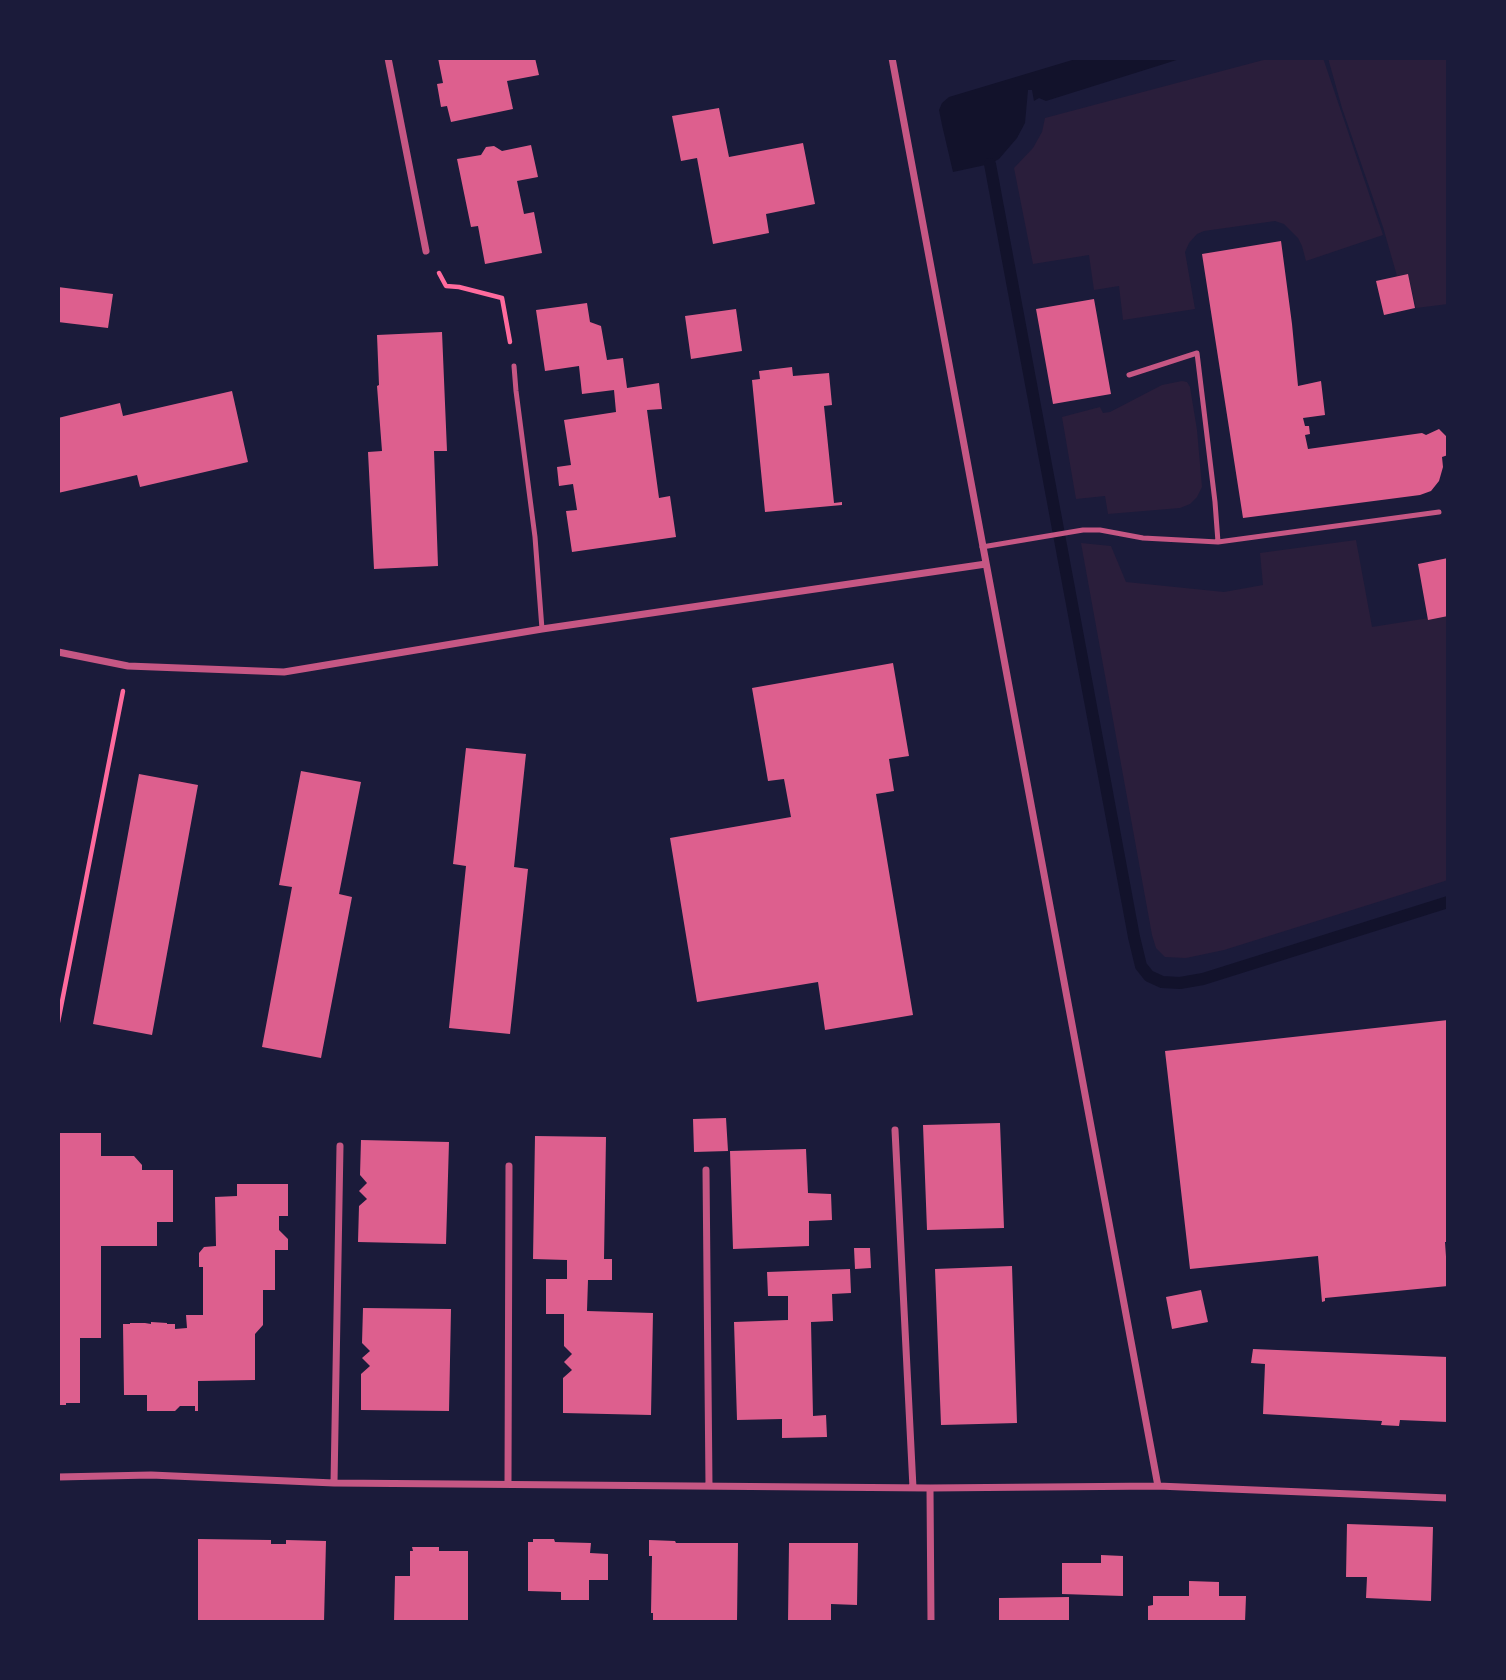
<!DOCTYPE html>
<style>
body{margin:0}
#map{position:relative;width:1506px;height:1680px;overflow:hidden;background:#1b1b3a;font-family:"Titillium Web",sans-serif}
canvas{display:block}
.frame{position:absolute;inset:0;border:60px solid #1b1b3a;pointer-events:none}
</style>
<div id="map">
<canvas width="1506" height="1680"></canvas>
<div class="frame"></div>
</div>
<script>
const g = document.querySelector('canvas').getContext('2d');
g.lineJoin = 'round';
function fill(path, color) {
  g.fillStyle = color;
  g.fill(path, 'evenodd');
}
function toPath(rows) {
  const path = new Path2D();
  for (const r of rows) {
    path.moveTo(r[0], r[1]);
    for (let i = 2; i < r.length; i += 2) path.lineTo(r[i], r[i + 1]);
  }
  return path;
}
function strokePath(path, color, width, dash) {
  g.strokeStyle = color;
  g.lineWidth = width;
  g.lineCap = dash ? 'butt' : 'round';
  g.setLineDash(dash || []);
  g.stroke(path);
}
fill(toPath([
 [1271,58,1323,58,1383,235,1306,261,1302,246,1298,238,1284,224,1275,221,1204,231,1197,234,1189,243,1185,252,1195,309,1123,320,1119,286,1094,290,1089,255,1033,264,1014,168,1033,148,1042,132,1045,118],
 [1328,58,1448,58,1448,304,1416,308,1408,274,1397,276,1383,227,1342,108],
 [1182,381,1187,382,1190,387,1197,430,1202,487,1197,497,1190,504,1180,508,1108,514,1105,496,1076,499,1062,417,1100,407,1103,413,1110,412,1162,385],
 [1356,540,1372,627,1448,615,1448,880,1224,950,1186,958,1165,957,1156,948,1152,935,1081,543,1111,546,1126,582,1224,592,1263,585,1260,553]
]), '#2a1e3b');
fill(toPath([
 [1079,58,1183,58,1046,101,1039,98,1034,101,1032,90,1028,90,1025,123,1017,138,999,159,990,164,953,172,942,125,939,110,942,103,949,97]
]), '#12122b');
strokePath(toPath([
 [990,164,1134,937,1141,966,1149,976,1162,982,1180,983,1203,979,1448,902]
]), '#12122b', 12);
fill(toPath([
 [438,58,535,58,539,75,507,81,513,109,451,122,447,106,441,107,437,84,443,83],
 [719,108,729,157,803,143,815,204,766,214,769,233,713,244,697,158,681,161,672,116],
 [531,145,538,177,517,181,524,214,534,212,542,253,485,264,478,226,471,227,457,159,481,155,486,147,494,146,502,151],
 [1281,241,1292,324,1298,386,1321,381,1325,415,1303,418,1305,426,1309,426,1310,434,1305,435,1308,449,1422,433,1426,435,1439,429,1448,438,1448,455,1442,457,1443,467,1439,481,1431,491,1420,495,1243,518,1202,254],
 [1408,274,1415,308,1384,315,1376,281],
 [58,287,113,294,108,328,58,322],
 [1094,299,1111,394,1053,404,1036,309],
 [587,303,590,322,601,326,607,360,623,358,627,388,659,383,662,409,647,410,659,498,670,496,676,537,572,552,566,511,577,510,573,484,559,486,557,467,571,465,564,420,616,412,614,390,582,394,579,366,545,371,536,310],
 [736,309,742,351,691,359,685,316],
 [442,332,447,451,434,451,438,566,374,569,368,452,382,451,377,386,379,385,377,335],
 [792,367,793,376,829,373,832,405,824,406,834,503,842,502,842,505,765,512,752,380,760,379,759,371],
 [232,391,248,462,140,487,137,475,58,493,58,418,120,403,123,416],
 [1448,558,1448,616,1428,620,1418,564],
 [893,663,909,756,889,759,894,791,876,794,913,1015,825,1030,818,982,697,1002,670,838,791,817,784,779,768,781,752,688],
 [466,748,526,754,514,867,528,869,510,1034,449,1028,466,866,453,864],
 [301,771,361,782,339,894,352,897,321,1058,262,1047,292,887,279,885],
 [139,774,198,785,152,1035,93,1024],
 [1448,1020,1448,1242,1445,1242,1448,1286,1325,1298,1325,1301,1322,1302,1318,1256,1190,1269,1165,1051],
 [726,1118,728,1151,694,1152,693,1119],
 [1000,1123,1004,1228,927,1230,923,1125],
 [58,1133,101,1133,101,1156,134,1156,142,1165,142,1170,173,1170,173,1222,157,1222,157,1246,101,1246,101,1338,80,1338,80,1403,66,1403,66,1405,58,1405],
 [535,1136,606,1137,604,1259,612,1259,612,1280,588,1280,587,1311,653,1313,651,1415,563,1413,563,1378,572,1370,564,1362,572,1354,564,1346,564,1314,546,1314,546,1279,567,1279,567,1260,533,1259],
 [361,1140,449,1142,446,1244,358,1242,359,1206,367,1199,359,1191,367,1183,360,1175],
 [806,1149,808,1193,831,1194,832,1220,809,1221,809,1246,733,1249,730,1151],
 [237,1184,288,1184,288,1216,279,1216,279,1230,288,1239,288,1250,275,1250,275,1290,263,1290,263,1325,255,1334,255,1380,198,1381,198,1411,195,1411,195,1406,180,1406,175,1411,147,1411,147,1395,124,1395,123,1324,130,1324,130,1323,145,1323,151,1324,151,1322,167,1323,167,1324,175,1324,175,1329,187,1328,186,1315,203,1315,203,1267,199,1267,199,1253,204,1247,216,1246,215,1197,237,1196],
 [854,1248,870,1248,871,1268,855,1269],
 [1012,1266,1017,1423,941,1425,935,1269],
 [850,1269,851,1293,832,1294,833,1321,811,1322,813,1416,826,1415,827,1437,782,1438,782,1419,737,1420,734,1322,788,1320,788,1296,768,1296,767,1272],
 [1201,1290,1208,1322,1172,1329,1166,1297],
 [363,1308,451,1309,449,1411,361,1410,361,1374,370,1366,362,1358,370,1351,362,1343],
 [1253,1349,1448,1357,1448,1422,1400,1420,1399,1426,1381,1425,1382,1421,1263,1414,1265,1364,1251,1363],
 [1347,1524,1433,1527,1431,1601,1366,1598,1367,1577,1346,1577],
 [198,1539,271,1540,271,1544,286,1544,286,1540,326,1541,324,1622,198,1622],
 [533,1539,554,1539,555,1542,591,1543,590,1553,608,1554,608,1580,589,1580,589,1600,561,1600,561,1592,528,1591,528,1542,533,1542],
 [649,1540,675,1541,676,1543,738,1543,737,1622,653,1622,653,1613,651,1613,652,1556,649,1556],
 [789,1543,858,1543,857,1605,831,1604,831,1622,788,1622],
 [412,1547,439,1547,439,1551,468,1551,468,1622,394,1622,395,1576,410,1576,410,1551,413,1551],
 [1101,1555,1123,1556,1123,1596,1062,1594,1062,1563,1101,1563],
 [1189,1581,1219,1582,1219,1596,1246,1596,1245,1622,1148,1622,1148,1606,1153,1605,1153,1596,1189,1596],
 [1069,1597,1069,1622,999,1622,999,1598]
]), '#dd5f8e');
strokePath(toPath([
 [439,273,446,286,459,287,502,298,510,342],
 [58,1022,123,691]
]), '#ff6b9d', 4.5);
strokePath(toPath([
 [514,366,516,391,535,537,542,629],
 [1218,542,1439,512],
 [982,547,1083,530,1100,530,1143,538,1218,542,1215,502,1197,353,1129,375]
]), '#c65784', 5);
strokePath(toPath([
 [388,58,426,251],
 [892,58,1158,1486],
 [58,652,128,666,284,672,542,629,986,564],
 [895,1130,913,1488],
 [706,1170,709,1486],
 [58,1477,151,1475,334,1483,930,1488,1158,1486,1448,1498],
 [334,1483,340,1146],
 [508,1484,509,1166],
 [930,1488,931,1622]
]), '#c65784', 7);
</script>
